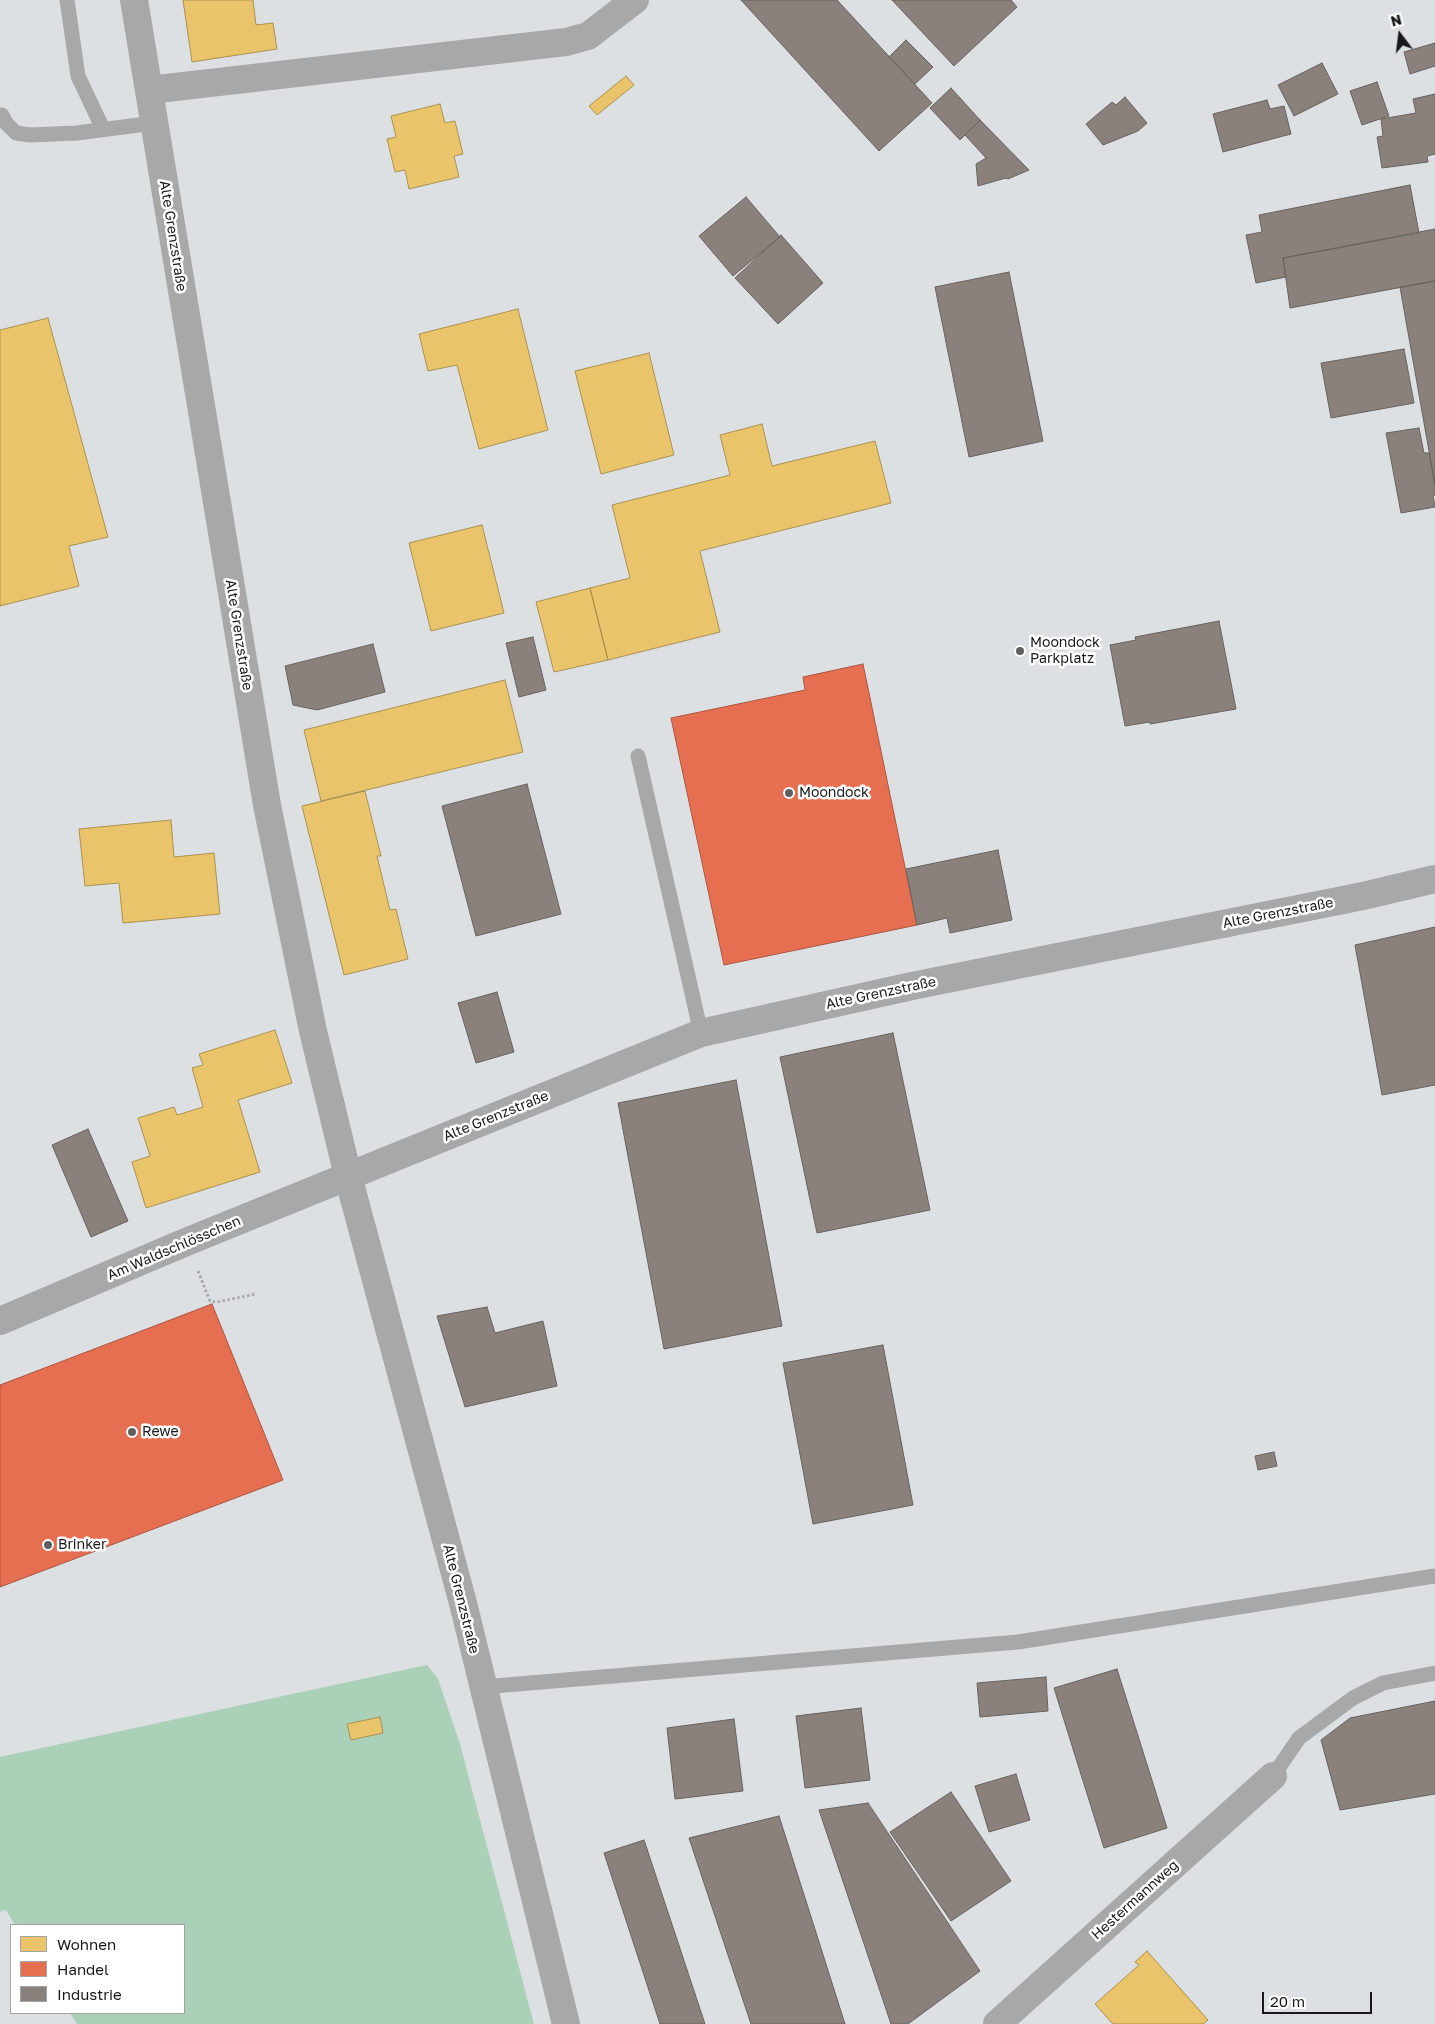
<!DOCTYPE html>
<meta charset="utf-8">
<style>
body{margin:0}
#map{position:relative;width:1435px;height:2024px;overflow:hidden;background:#dde0e3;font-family:"Golos Text",sans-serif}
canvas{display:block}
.legend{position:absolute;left:10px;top:1924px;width:175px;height:90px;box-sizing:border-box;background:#fff;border:1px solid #a3a3a4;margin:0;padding:6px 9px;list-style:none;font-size:15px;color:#18191b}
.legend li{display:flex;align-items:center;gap:10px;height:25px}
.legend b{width:25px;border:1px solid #a3a3a4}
.north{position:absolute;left:1375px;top:10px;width:50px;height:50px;-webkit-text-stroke:4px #fff;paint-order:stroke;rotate:345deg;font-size:14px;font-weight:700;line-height:20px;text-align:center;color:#18191b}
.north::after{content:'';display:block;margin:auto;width:18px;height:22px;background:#18191b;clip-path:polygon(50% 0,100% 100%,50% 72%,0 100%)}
.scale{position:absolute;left:1262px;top:1992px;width:110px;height:22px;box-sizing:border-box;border:2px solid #18191b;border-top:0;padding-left:6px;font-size:15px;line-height:18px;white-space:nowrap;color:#18191b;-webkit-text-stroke:4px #fff;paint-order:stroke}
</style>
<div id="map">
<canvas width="1435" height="2024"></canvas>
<ul class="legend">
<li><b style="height:14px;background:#e9c46a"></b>Wohnen</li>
<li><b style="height:14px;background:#e76f51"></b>Handel</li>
<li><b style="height:14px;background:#8a817c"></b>Industrie</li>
</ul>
<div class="north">N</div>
<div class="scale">20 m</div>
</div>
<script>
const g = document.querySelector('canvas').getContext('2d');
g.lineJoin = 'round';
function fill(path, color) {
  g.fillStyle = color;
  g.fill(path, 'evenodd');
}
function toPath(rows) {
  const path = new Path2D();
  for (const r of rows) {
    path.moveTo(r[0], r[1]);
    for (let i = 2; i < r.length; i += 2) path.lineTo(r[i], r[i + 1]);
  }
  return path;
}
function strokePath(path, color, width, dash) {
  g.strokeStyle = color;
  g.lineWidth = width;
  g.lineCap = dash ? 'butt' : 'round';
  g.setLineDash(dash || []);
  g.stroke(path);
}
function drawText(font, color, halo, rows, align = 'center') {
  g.font = font + ' "Golos Text",sans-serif';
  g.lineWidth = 5;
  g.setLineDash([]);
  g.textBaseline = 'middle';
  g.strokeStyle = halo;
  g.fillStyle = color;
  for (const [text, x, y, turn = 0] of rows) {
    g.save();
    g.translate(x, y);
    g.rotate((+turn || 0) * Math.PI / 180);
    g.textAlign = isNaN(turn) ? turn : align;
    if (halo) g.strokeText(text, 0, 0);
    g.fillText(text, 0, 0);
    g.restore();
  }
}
fill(toPath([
 [427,1665,438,1679,460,1744,534,2024,77,2024,70,2013,184,2013,184,1925,15,1925,6,1910,0,1911,0,1757]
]), '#aad0b7');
const homes = toPath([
 [183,0,253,0,256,25,273,23,277,49,192,62,183,0],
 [626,76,634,85,597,115,589,106,626,76],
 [440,104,445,123,455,121,463,154,454,156,459,177,409,189,405,170,395,172,387,139,396,137,391,116,440,104],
 [518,309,548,430,479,449,457,365,428,371,419,334,518,309],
 [48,318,108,537,69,546,79,586,0,606,0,330,48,318],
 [649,353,674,455,601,474,575,371,649,353],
 [762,424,772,466,875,441,891,503,700,551,720,632,608,660,590,588,630,578,612,505,730,475,720,435,762,424],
 [482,525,504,613,431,631,409,543,482,525],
 [590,588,608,660,554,672,536,602,590,588],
 [505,680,523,752,321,801,304,730,505,680],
 [365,791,381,856,377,856,390,910,396,909,408,959,344,975,302,806,365,791],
 [171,820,174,857,214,853,220,914,123,923,119,883,85,886,79,829,171,820],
 [275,1030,292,1083,238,1100,260,1172,146,1208,132,1162,150,1156,138,1118,174,1107,177,1115,203,1107,192,1068,203,1065,199,1054,275,1030],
 [380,1717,383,1733,351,1740,347,1724,380,1717],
 [1147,1951,1208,2020,1203,2024,1113,2024,1095,2004,1139,1965,1135,1962,1147,1951]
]);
fill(homes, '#e9c46a');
strokePath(homes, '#aa9152', 1);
const shops = toPath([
 [863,664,917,925,724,965,671,718,805,690,803,677,863,664],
 [212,1304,283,1480,0,1587,0,1385,212,1304]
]);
fill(shops, '#e76f51');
strokePath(shops, '#a95541', 1);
const industry = toPath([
 [741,0,837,0,932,103,879,151,741,0],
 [892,0,1011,0,1017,7,954,66,892,0],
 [906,40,933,67,915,84,889,57,906,40],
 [1435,43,1435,66,1410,74,1404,52,1435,43],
 [1322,63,1338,94,1294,116,1278,85,1322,63],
 [1377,82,1389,116,1362,125,1350,91,1377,82],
 [951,88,980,120,960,140,930,108,951,88],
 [1435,94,1435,154,1427,156,1428,162,1382,168,1377,137,1383,136,1381,119,1416,113,1413,99,1435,94],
 [1125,97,1147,123,1138,131,1103,145,1086,124,1112,102,1116,105,1125,97],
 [1267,100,1270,109,1284,106,1291,134,1223,152,1213,114,1267,100],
 [980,120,1029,170,1008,179,1006,178,978,186,976,164,986,158,965,135,980,120],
 [1410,185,1419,233,1283,258,1286,277,1256,283,1246,235,1262,232,1259,215,1410,185],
 [746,197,780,237,733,276,699,236,746,197],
 [1435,229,1435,281,1290,308,1283,258,1435,229],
 [781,235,823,283,778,324,735,278,781,235],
 [1009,272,1043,441,969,457,935,287,1009,272],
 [1435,281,1435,485,1400,287,1435,281],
 [1404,349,1414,403,1331,418,1321,363,1404,349],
 [1419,428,1424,453,1429,453,1435,485,1435,495,1433,495,1435,507,1401,513,1386,433,1419,428],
 [1219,621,1236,709,1150,724,1150,722,1125,726,1110,645,1136,640,1135,637,1219,621],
 [533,637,546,690,519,697,506,643,533,637],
 [373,644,385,692,317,710,293,705,285,666,373,644],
 [527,784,561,914,476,936,442,806,527,784],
 [998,850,1012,920,950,933,947,918,917,925,906,869,998,850],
 [1435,927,1435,1085,1382,1095,1355,945,1435,927],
 [497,992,514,1052,476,1063,458,1003,497,992],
 [893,1033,930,1210,817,1233,780,1057,893,1033],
 [736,1080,782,1326,664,1349,618,1103,736,1080],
 [88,1129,128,1221,91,1237,52,1145,88,1129],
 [487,1307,495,1333,543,1321,557,1386,465,1407,437,1316,487,1307],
 [883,1345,913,1505,813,1524,783,1363,883,1345],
 [1274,1452,1277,1466,1258,1470,1255,1456,1274,1452],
 [1117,1669,1167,1828,1104,1848,1054,1688,1117,1669],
 [1046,1677,1048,1711,980,1717,977,1683,1046,1677],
 [1435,1701,1435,1794,1340,1810,1321,1740,1350,1718,1435,1701],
 [861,1708,870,1780,805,1788,796,1716,861,1708],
 [734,1719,743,1791,675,1799,667,1728,734,1719],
 [1016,1774,1030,1820,989,1832,975,1786,1016,1774],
 [951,1792,1011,1881,951,1921,890,1832,951,1792],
 [868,1803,980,1971,908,2024,891,2024,819,1810,868,1803],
 [779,1816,845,2024,751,2024,689,1838,779,1816],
 [644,1840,705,2024,660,2024,604,1853,644,1840]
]);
fill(industry, '#8a817c');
strokePath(industry, '#68625f', 1);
strokePath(toPath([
 [198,1271,210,1301,217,1302,256,1294]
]), '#a8a9a9', 3, [2.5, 2.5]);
strokePath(toPath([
 [67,0,78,76,103,129],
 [2,115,6,123,16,133,30,135,77,133,154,123],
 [638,756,701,1033],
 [482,1687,1018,1642,1435,1576],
 [1273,1776,1299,1738,1353,1698,1383,1683,1435,1673]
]), '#a9a8a8', 15);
strokePath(toPath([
 [149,90,566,42,588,36,635,0],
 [0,1321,186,1242,701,1033,912,986,1363,896,1435,879],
 [997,2024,1273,1776]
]), '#a9a8a8', 28);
strokePath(toPath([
 [134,0,267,805,313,1031,348,1176,464,1607,566,2024]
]), '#a9a8a8', 28);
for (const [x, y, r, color] of [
 [1020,651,5,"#5d5f61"],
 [789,793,5,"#5d5f61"],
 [132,1432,5,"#5d5f61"],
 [48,1545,5,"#5d5f61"]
]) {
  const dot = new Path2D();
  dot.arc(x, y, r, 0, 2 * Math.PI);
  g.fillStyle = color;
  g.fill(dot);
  strokePath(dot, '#fff', 2);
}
drawText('14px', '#18191b', '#fff', [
 ["Alte Grenzstraße",173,236,81],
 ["Alte Grenzstraße",239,635,81],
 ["Alte Grenzstraße",1278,913,-11],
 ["Alte Grenzstraße",881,993,-12],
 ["Alte Grenzstraße",496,1116,-22],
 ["Am Waldschlösschen",174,1248,-23],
 ["Alte Grenzstraße",461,1599,76],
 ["Hestermannweg",1135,1900,-42]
]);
drawText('14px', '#18191b', '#fff', [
 ["Moondock",1030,643],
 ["Parkplatz",1030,659],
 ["Moondock",799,793],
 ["Rewe",142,1432],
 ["Brinker",58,1545]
], 'left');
</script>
